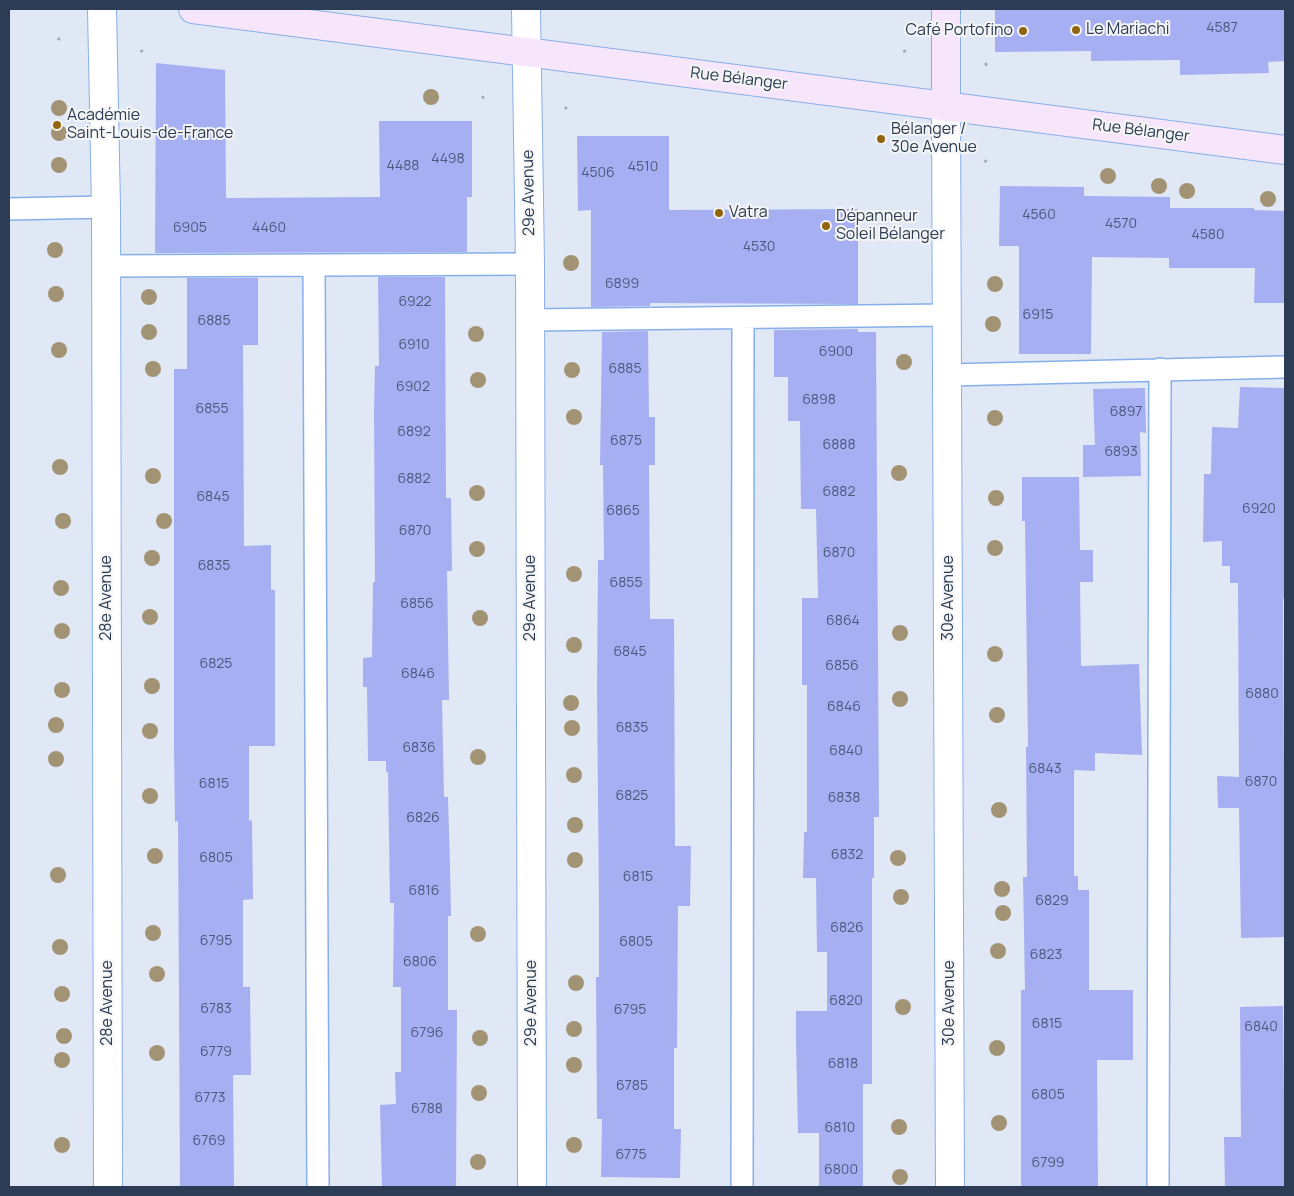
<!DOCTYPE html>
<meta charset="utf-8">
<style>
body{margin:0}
#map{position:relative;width:1294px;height:1196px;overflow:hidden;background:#e0e8f5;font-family:Manrope,sans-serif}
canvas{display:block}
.frame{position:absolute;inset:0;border:10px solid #2b3c54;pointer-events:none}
</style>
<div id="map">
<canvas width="1294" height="1196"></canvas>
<div class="frame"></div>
</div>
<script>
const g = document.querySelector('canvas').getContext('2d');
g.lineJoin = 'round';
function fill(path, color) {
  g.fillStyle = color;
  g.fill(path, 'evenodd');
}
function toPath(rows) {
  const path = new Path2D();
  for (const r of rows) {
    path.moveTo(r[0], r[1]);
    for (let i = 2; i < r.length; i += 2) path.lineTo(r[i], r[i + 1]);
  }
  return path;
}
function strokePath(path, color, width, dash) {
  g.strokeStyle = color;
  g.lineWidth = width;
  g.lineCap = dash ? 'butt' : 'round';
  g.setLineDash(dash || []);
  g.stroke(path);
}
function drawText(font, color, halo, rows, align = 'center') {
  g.font = font + ' Manrope,sans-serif';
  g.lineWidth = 4;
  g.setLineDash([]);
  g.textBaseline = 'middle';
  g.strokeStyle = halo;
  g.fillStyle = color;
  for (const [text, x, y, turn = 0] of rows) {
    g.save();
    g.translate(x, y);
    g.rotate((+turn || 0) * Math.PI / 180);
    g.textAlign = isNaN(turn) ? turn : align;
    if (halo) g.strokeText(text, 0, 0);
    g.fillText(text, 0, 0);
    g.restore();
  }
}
fill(toPath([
 [995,9,1285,9,1285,61,1268,62,1269,73,1180,75,1180,60,1091,61,1091,51,995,52],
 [156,63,225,70,226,198,380,197,379,121,472,121,472,197,467,197,467,252,155,253],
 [577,136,669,136,669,210,858,209,858,304,650,303,650,306,591,307,591,210,578,211],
 [1000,186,1084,187,1084,196,1170,197,1170,208,1254,208,1254,210,1285,211,1285,303,1254,303,1255,268,1169,268,1169,258,1092,257,1091,354,1019,354,1019,246,999,246],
 [378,277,445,277,446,498,451,498,452,571,447,571,449,700,442,700,444,797,448,797,450,867,451,916,448,916,448,1010,457,1010,456,1187,382,1187,380,1105,396,1104,395,1072,401,1072,401,987,393,987,394,903,390,903,388,772,386,772,386,761,368,761,367,687,363,687,363,658,372,657,373,582,375,582,374,411,375,366,379,366],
 [187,278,258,278,258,345,243,345,244,546,271,545,271,590,275,590,275,746,249,746,249,821,252,820,253,899,243,900,243,987,250,987,251,1075,233,1075,234,1187,180,1187,178,821,175,822,174,746,174,369,187,369],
 [858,329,858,332,876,332,879,817,874,817,874,878,872,878,872,1084,863,1084,863,1187,819,1187,819,1133,798,1133,796,1039,796,1011,827,1011,827,952,817,952,816,878,803,878,804,832,807,832,807,685,802,685,802,598,818,598,816,509,801,509,800,421,788,421,788,377,774,377,774,330],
 [648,331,649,417,655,417,655,465,649,465,650,619,674,619,675,846,691,846,690,906,678,906,677,1048,674,1048,674,1129,681,1129,680,1178,601,1177,602,1119,597,1119,596,977,599,977,599,906,597,690,598,560,604,560,603,465,600,465,602,332],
 [1240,387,1285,388,1285,599,1283,599,1285,937,1241,938,1239,808,1218,808,1217,776,1239,777,1238,583,1230,583,1230,566,1222,566,1222,541,1203,542,1204,474,1211,474,1212,427,1238,428],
 [1145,388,1146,433,1140,432,1141,476,1083,477,1083,445,1095,445,1093,389],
 [1022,477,1079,477,1080,550,1093,550,1093,582,1080,582,1081,666,1139,664,1142,755,1095,753,1095,771,1074,770,1074,876,1078,876,1078,890,1089,890,1089,990,1133,990,1133,1060,1097,1060,1098,1187,1021,1187,1021,990,1025,990,1023,877,1027,877,1026,747,1028,747,1025,521,1022,521],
 [1283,1006,1285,1187,1225,1187,1224,1137,1241,1137,1240,1007]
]), '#a6aff2');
const lane = toPath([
 [9,209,106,207],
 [106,266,530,264],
 [314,266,318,1187],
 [530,320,947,315],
 [948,375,1285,367],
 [742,1187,743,318],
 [1158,1187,1160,369]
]);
const street = toPath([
 [102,9,106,207,108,1187],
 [526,9,530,264,532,1187],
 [946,107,950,1187]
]);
const secondary = toPath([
 [193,9,1285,150],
 [946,9,946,107]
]);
strokePath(lane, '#87afea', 24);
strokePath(street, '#87afea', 30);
strokePath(secondary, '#87afea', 30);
strokePath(toPath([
 [58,40,61,36],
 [141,50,143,53],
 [904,50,906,54],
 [985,65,989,62],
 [482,98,486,95],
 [565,107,568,110],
 [905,152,909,148],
 [985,160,987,164]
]), '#9ea9ba', 3, [2.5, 4]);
strokePath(lane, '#fff', 21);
strokePath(street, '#fff', 28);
strokePath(secondary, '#f7e6fb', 28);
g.fillStyle = '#a29374';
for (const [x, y] of [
 [431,97],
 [59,108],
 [59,133],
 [59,165],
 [1108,176],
 [1159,186],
 [1187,191],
 [1268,199],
 [55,250],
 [571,263],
 [995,284],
 [56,294],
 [149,297],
 [993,324],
 [149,332],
 [476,334],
 [59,350],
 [904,362],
 [153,369],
 [572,370],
 [478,380],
 [574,417],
 [995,418],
 [60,467],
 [899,473],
 [153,476],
 [477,493],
 [996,498],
 [63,521],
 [164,521],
 [995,548],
 [477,549],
 [152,558],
 [574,574],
 [61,588],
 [150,617],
 [480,618],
 [62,631],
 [900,633],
 [574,645],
 [995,654],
 [152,686],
 [62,690],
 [900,699],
 [571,703],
 [997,715],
 [56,725],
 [572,728],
 [150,731],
 [478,757],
 [56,759],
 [574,775],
 [150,796],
 [999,810],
 [575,825],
 [155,856],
 [898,858],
 [575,860],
 [58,875],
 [1002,889],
 [901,897],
 [1003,913],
 [153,933],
 [478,934],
 [60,947],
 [998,951],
 [157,974],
 [576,983],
 [62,994],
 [903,1007],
 [574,1029],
 [64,1036],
 [480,1038],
 [997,1048],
 [157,1053],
 [62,1060],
 [574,1065],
 [479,1093],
 [999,1123],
 [899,1127],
 [62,1145],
 [574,1145],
 [478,1162],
 [900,1177]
]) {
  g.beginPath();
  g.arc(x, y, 8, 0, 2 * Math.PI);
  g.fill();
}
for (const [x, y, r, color] of [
 [1076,30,5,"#90650d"],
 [1023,31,5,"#90650d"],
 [57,125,5,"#90650d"],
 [881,139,5,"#90650d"],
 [719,213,5,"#90650d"],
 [826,226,5,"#90650d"]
]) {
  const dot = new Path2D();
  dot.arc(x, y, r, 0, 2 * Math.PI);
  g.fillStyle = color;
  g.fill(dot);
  strokePath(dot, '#f5f5f5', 2);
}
drawText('14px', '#4a597c', null, [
 ["4587",1222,28],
 ["4498",448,159],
 ["4488",403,166],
 ["4510",643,167],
 ["4506",598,173],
 ["4560",1039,215],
 ["4570",1121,224],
 ["6905",190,228],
 ["4460",269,228],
 ["4580",1208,235],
 ["4530",759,247],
 ["6899",622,284],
 ["6922",415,302],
 ["6915",1038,315],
 ["6885",214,321],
 ["6910",414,345],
 ["6900",836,352],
 ["6885",625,369],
 ["6902",413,387],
 ["6898",819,400],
 ["6855",212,409],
 ["6897",1126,412],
 ["6892",414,432],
 ["6875",626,441],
 ["6888",839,445],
 ["6893",1121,452],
 ["6882",414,479],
 ["6882",839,492],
 ["6845",213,497],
 ["6920",1259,509],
 ["6865",623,511],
 ["6870",415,531],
 ["6870",839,553],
 ["6835",214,566],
 ["6855",626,583],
 ["6856",417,604],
 ["6864",843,621],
 ["6845",630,652],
 ["6825",216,664],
 ["6856",842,666],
 ["6846",418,674],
 ["6880",1262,694],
 ["6846",844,707],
 ["6835",632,728],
 ["6836",419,748],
 ["6840",846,751],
 ["6843",1045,769],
 ["6870",1261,782],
 ["6815",214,784],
 ["6825",632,796],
 ["6838",844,798],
 ["6826",423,818],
 ["6832",847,855],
 ["6805",216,858],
 ["6815",638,877],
 ["6816",424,891],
 ["6829",1052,901],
 ["6826",847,928],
 ["6795",216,941],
 ["6805",636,942],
 ["6823",1046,955],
 ["6806",420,962],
 ["6820",846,1001],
 ["6783",216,1009],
 ["6795",630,1010],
 ["6815",1047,1024],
 ["6840",1261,1027],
 ["6796",427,1033],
 ["6779",216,1052],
 ["6818",843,1064],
 ["6785",632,1086],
 ["6805",1048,1095],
 ["6773",210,1098],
 ["6788",427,1109],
 ["6810",840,1128],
 ["6769",209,1141],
 ["6775",631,1155],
 ["6799",1048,1163],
 ["6800",841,1170]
]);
drawText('16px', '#2b3c54', '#f5f5f5', [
 ["Le Mariachi",1086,30],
 ["Café Portofino",1013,31,"right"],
 ["Académie",67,116],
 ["Saint-Louis-de-France",67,134],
 ["Bélanger /",891,130],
 ["30e Avenue",891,148],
 ["Vatra",729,213],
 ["Dépanneur",836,217],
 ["Soleil Bélanger",836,235]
], 'left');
drawText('16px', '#2b3c54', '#f5f5f5', [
 ["Rue Bélanger",739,79,7],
 ["Rue Bélanger",1141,131,7],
 ["29e Avenue",529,193,-91],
 ["28e Avenue",107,598,-90],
 ["29e Avenue",531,598,-90],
 ["30e Avenue",949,598,-90],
 ["28e Avenue",108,1003,-90],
 ["29e Avenue",532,1003,-90],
 ["30e Avenue",950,1003,-90]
]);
</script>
